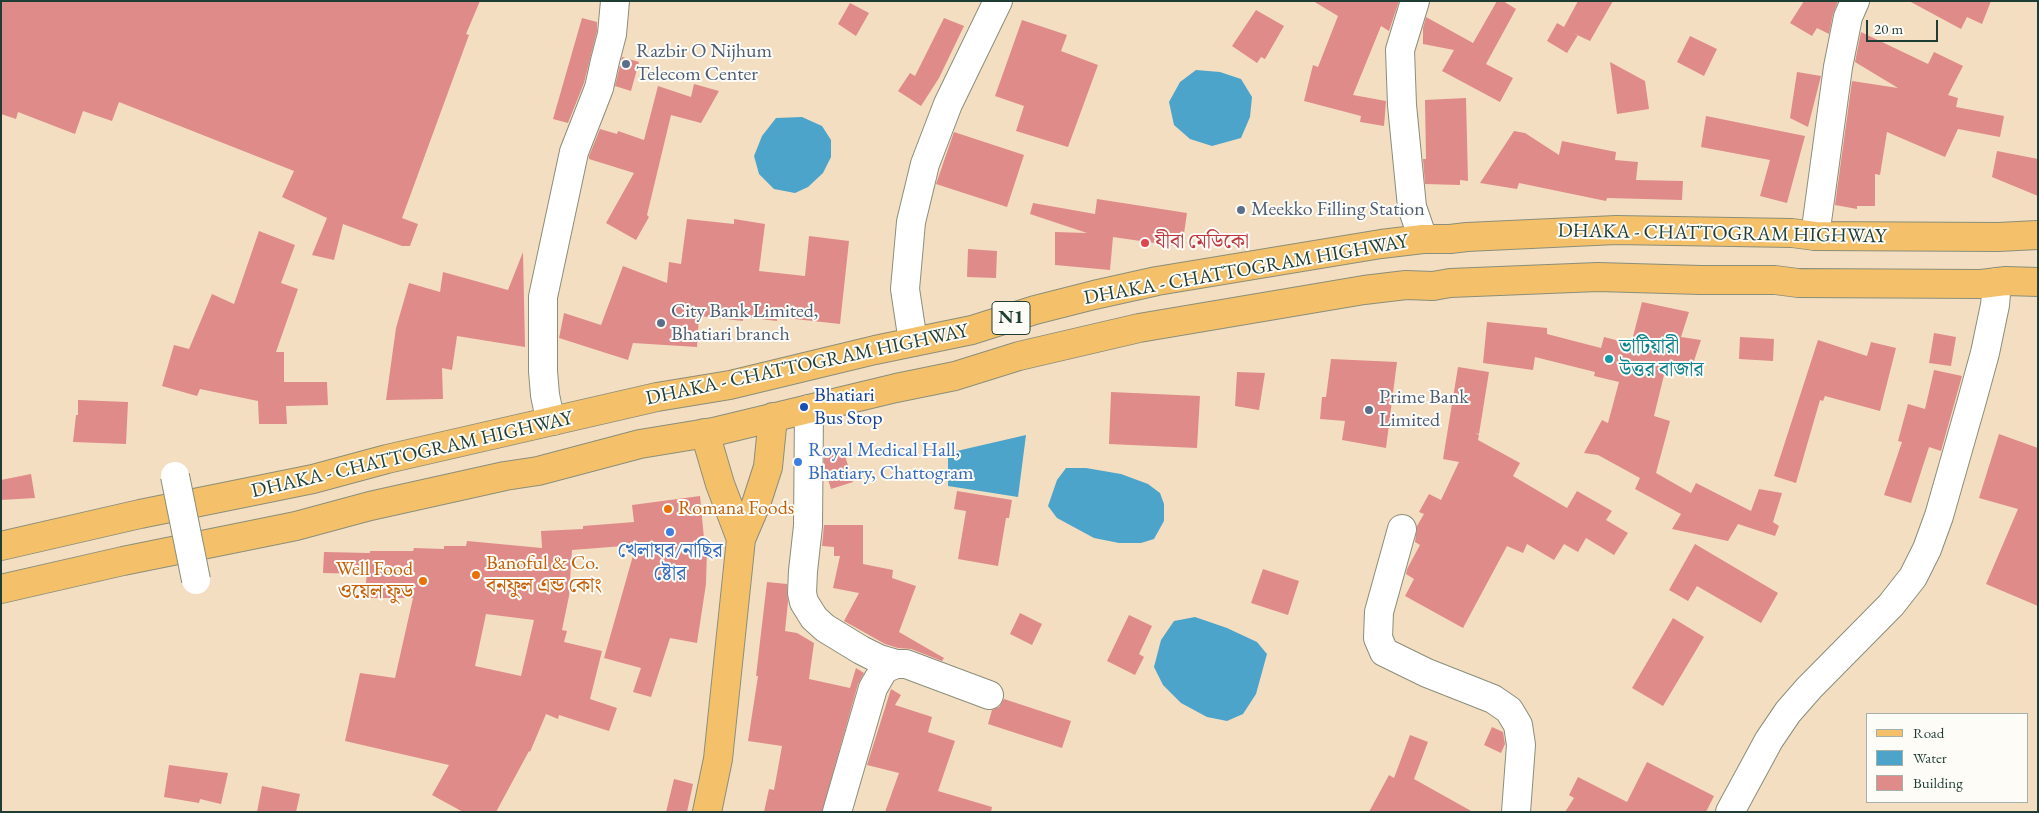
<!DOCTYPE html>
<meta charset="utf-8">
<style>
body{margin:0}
#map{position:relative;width:2039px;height:813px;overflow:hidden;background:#f4dec1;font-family:"EB Garamond",serif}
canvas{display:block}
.frame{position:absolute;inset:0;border:2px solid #1f3d34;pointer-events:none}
.legend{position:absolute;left:1866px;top:713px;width:162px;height:90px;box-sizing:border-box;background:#fdfcf7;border:1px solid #a4b0a9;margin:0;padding:6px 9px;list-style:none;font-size:15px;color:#1f3d34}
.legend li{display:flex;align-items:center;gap:10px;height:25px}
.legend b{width:25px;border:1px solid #a4b0a9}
.scale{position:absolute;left:1866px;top:20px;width:72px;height:22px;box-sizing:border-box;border:2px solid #1f3d34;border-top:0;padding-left:6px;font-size:15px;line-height:18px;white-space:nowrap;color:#1f3d34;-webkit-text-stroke:4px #fdfcf7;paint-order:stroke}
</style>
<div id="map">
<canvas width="2039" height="813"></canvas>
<div class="frame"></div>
<ul class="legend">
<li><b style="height:6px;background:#f4c16a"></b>Road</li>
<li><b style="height:14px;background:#4da4ca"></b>Water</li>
<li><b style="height:14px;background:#df8b89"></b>Building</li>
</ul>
<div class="scale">20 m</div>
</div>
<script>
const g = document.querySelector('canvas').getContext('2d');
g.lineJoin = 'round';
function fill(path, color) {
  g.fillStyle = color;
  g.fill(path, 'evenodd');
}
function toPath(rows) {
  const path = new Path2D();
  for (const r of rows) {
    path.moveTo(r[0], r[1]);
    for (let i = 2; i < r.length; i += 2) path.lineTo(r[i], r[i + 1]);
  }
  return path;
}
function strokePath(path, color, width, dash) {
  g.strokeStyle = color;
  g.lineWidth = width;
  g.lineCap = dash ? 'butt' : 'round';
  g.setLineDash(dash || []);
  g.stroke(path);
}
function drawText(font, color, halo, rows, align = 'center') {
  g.font = font + ' "EB Garamond","Noto Serif Bengali",serif';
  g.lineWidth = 4;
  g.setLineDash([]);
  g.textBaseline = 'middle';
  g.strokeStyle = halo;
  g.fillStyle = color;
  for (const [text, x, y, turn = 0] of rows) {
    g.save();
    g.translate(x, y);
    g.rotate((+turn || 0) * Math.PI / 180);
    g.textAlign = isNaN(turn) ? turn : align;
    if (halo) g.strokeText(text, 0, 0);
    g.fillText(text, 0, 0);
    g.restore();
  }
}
fill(toPath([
 [1196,70,1220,72,1241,79,1252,97,1250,117,1241,138,1212,146,1190,139,1174,125,1169,102,1180,82],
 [802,117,822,126,831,140,831,157,823,173,808,187,795,193,774,189,759,174,754,156,762,136,776,118],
 [1026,435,1018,497,948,486,948,453],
 [1066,468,1086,468,1121,474,1148,484,1160,493,1164,504,1164,521,1154,539,1141,543,1119,543,1094,538,1057,518,1048,506,1057,480],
 [1195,617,1227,628,1257,642,1267,654,1256,694,1243,714,1227,721,1207,717,1181,703,1163,685,1154,667,1161,640,1174,621]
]), '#4da4ca');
fill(toPath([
 [1,1,480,1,466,34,469,35,402,218,418,224,410,246,402,246,343,224,334,260,312,255,327,218,282,197,294,171,119,102,112,121,83,111,75,134,18,112,16,119,1,114],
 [1313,1,1399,1,1389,31,1381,26,1353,95,1386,101,1384,126,1360,122,1361,116,1304,101,1313,65,1318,67,1338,16],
 [1497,1,1503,1,1516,9,1486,64,1513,78,1500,102,1442,71,1454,50,1423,44,1423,28,1426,17,1473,43],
 [1578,1,1613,1,1590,41,1573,33,1578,35,1567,53,1547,41,1557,23,1564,27],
 [1804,1,1838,1,1833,14,1829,34,1817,28,1812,36,1790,23],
 [1909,1,1991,1,1982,24,1967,17,1961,29],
 [850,3,869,13,856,36,838,24],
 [1256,10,1284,26,1265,59,1261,57,1257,63,1232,46],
 [582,18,597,22,597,31,584,83,568,123,553,119],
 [944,18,964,26,939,78,921,106,898,91,910,73,915,76],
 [1022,20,1067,35,1061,51,1098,65,1068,147,1016,131,1024,106,995,96],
 [1861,32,1928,64,1934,52,1963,66,1948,95,1958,98,1956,107,2004,116,2000,137,1958,129,1945,157,1887,132,1880,175,1875,174,1875,206,1857,206,1857,209,1835,205,1852,81,1898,88,1855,62],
 [1690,36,1717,49,1704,76,1677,62],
 [622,57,639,62,631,91,615,86],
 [1610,62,1645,81,1649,109,1617,114],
 [1797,72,1821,76,1808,127,1790,118],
 [694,84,719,91,701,123,671,115,647,215,649,217,636,240,606,223,634,173,589,159,589,156,600,129,617,134,618,131,644,140,658,86,691,97],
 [1466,98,1468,181,1460,180,1460,185,1425,184,1423,159,1426,159,1425,100],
 [1706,116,1805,136,1787,203,1760,196,1770,160,1701,147],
 [1514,131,1525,133,1559,155,1562,141,1616,152,1615,160,1638,162,1636,180,1683,181,1682,200,1607,198,1606,201,1519,183,1517,189,1480,183],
 [954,132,1024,155,1007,207,936,184],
 [1997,151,2038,159,2038,196,1992,177],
 [1097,199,1187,213,1182,247,1113,237,1110,270,1055,265,1055,232,1087,233,1030,214,1033,203,1095,214],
 [687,219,734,224,734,219,765,224,759,271,805,276,809,236,849,241,840,324,777,317,777,321,743,317,743,321,699,316,697,347,633,343,628,360,559,338,564,313,601,325,623,266,667,283,669,262,681,264],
 [259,231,295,245,281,283,298,289,276,352,284,352,284,382,327,382,328,405,286,406,287,424,259,424,258,401,200,389,197,396,162,386,174,345,189,349,212,294,234,304],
 [968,249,997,251,996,278,967,277],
 [523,252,525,347,457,336,452,370,442,368,443,399,386,400,396,328,409,283,440,292,443,272,508,290],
 [1642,302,1689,312,1681,337,1701,340,1690,373,1665,371,1654,416,1670,421,1656,473,1691,493,1696,483,1751,511,1759,489,1782,493,1773,522,1779,526,1775,536,1738,524,1728,541,1672,529,1681,514,1635,489,1640,478,1598,455,1584,453,1602,420,1608,423,1619,382,1594,376,1595,372,1535,357,1533,370,1483,363,1487,322,1547,328,1547,334,1601,348,1604,337,1631,344],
 [1934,333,1956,337,1951,366,1929,363],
 [1740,337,1774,339,1773,361,1739,359],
 [1818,340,1867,356,1871,342,1896,348,1880,411,1825,396,1823,401,1820,400,1796,483,1774,476],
 [1331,359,1397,362,1386,448,1342,440,1345,421,1320,419,1322,397,1326,397],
 [1458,367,1489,372,1479,434,1475,433,1479,435,1478,440,1520,463,1513,476,1567,508,1577,491,1612,511,1606,520,1628,533,1614,555,1586,538,1578,552,1564,544,1554,560,1527,544,1523,553,1507,546,1463,628,1405,596,1414,579,1406,574,1407,569,1420,545,1415,542,1417,526,1424,514,1419,512,1429,494,1441,500,1459,462,1443,459],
 [1934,370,1962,376,1941,451,1929,447,1911,503,1884,495,1902,442,1898,441,1908,404,1925,409],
 [1237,372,1265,373,1259,410,1235,406],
 [1111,392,1200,396,1197,448,1109,444],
 [78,400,128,402,126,444,73,442,76,415,78,415],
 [1999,434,2038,448,2038,606,1986,584,2018,509,1979,498],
 [843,449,853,482,831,489,824,467,824,454],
 [31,474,35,498,1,500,1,480],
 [957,491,1012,500,1009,518,1006,518,998,566,958,559,966,511,954,509],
 [700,496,705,549,707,549,706,584,697,643,670,638,651,697,633,692,641,668,604,658,636,545,572,550,569,596,562,630,567,631,564,642,602,651,590,699,617,708,609,731,559,715,558,719,546,714,530,752,529,751,496,812,463,812,432,795,449,765,345,741,360,673,395,678,413,598,364,598,367,574,323,573,324,552,370,553,370,551,413,551,414,548,444,549,444,546,466,546,467,541,542,548,541,531,583,529,583,526,634,522,632,505],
 [486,614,534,620,521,676,475,666],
 [824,525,863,525,863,564,893,570,892,578,916,586,899,632,944,658,942,661,911,649,898,648,885,644,844,621,859,593,833,588,840,556,834,556,834,547,822,546],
 [1695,544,1778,593,1761,623,1697,586,1688,601,1669,590],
 [1263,569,1299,581,1288,615,1251,603],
 [767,582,787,584,788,602,785,631,797,633,814,643,809,679,850,688,856,668,864,673,858,684,822,812,764,812,769,789,774,790,782,746,748,741,758,676,756,676],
 [1020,613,1042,624,1032,645,1010,634],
 [1129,615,1152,626,1139,654,1144,657,1135,675,1107,661],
 [1673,618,1704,637,1663,706,1632,688],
 [891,689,901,695,895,705,932,717,928,732,955,741,938,791,992,807,991,812,885,812,899,773,867,765],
 [1004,699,1071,721,1062,748,988,724,992,710,999,707],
 [1492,727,1503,732,1505,744,1501,753,1484,745],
 [1410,735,1428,742,1414,779,1473,812,1369,812,1389,775,1394,778],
 [1647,762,1714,796,1706,812,1565,812,1574,798,1569,795,1578,777,1627,802],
 [169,765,228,773,221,804,200,799,199,803,164,797],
 [674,779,693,784,687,812,666,812],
 [262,786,300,794,296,812,257,812]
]), '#df8b89');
const street = toPath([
 [1415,1,1400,50,1402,105,1412,207,1423,239],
 [1815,236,1838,67,1848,17,1855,1],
 [913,342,905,289,911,222,925,164,948,104,998,1],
 [809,409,808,526,803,571,802,593,804,602,814,618,825,628,861,650,879,659,896,664],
 [553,421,549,414,545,395,543,371,543,297,574,152,599,88,605,61,612,34,615,1],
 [1402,529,1379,612,1378,638,1384,652,1427,673,1493,699,1509,710,1518,725,1521,745,1516,812],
 [837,812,873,688,884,669,896,664,906,664,989,695],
 [1730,812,1769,740,1788,712,1809,688,1891,605,1913,577,1927,549,1939,516,1971,404,1985,353,1995,305,1997,282]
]);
const primary = toPath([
 [705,433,720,484,741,539],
 [707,812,718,759,741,539,756,504,768,467,773,417]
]);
const highway = toPath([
 [1,546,140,514,313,479,387,459,657,397,730,385,875,350,972,330,1035,310,1094,295,1157,281,1381,244,1423,239,1450,239,1467,237,1616,230,1792,233,1815,236,1998,237,2038,235],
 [1,589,123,561,296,526,370,506,505,476,538,471,640,444,713,432,896,388,955,376,1019,356,1139,328,1364,290,1406,285,1433,286,1450,283,1598,277,1701,280,1775,280,1798,283,1981,284,2006,281,2038,282]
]);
strokePath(street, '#8a8e7a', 30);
strokePath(primary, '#8a8e7a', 30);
strokePath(highway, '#8a8e7a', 30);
strokePath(street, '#fff', 28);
strokePath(primary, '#f4c16a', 28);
strokePath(highway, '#f4c16a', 28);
const streetBridge = toPath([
 [175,476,196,580]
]);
strokePath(streetBridge, '#8a8e7a', 30, []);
strokePath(streetBridge, '#fff', 28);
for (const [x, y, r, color] of [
 [626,64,5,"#5c6f8a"],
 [1241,210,5,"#5c6f8a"],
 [1145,243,5,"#e0444e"],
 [661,323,5,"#5c6f8a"],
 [1609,359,5,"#0f9aa8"],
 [804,407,5,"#1a4fb4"],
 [1369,410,5,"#5c6f8a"],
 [798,462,5,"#3f7fe0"],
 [668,509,5,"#e8710a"],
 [670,532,5,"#3f7fe0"],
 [476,575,5,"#e8710a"],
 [423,581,5,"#e8710a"]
]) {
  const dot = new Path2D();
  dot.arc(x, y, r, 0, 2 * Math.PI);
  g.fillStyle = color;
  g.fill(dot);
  strokePath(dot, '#fdfcf7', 2);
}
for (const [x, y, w] of [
 [1011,318,38]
]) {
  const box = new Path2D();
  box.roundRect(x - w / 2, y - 16.5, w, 33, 4);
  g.fillStyle = '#fdfcf7';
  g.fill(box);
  strokePath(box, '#1f3d34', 1);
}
drawText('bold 19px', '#1f3d34', null, [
 ["N1",1011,318]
]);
drawText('20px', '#4e5e75', '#fdfcf7', [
 ["Razbir O Nijhum",636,52],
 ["Telecom Center",636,75],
 ["Meekko Filling Station",1251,210],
 ["City Bank Limited,",671,312],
 ["Bhatiari branch",671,335],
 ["Prime Bank",1379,398],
 ["Limited",1379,421]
], 'left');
drawText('20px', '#1f3d34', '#fdfcf7', [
 ["DHAKA - CHATTOGRAM HIGHWAY",1722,234,1],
 ["DHAKA - CHATTOGRAM HIGHWAY",1246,270,-10],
 ["DHAKA - CHATTOGRAM HIGHWAY",807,365,-12],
 ["DHAKA - CHATTOGRAM HIGHWAY",412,455,-13]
]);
drawText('20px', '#be3a42', '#fdfcf7', [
 ["যীবা মেডিকো",1155,243]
], 'left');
drawText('20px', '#0d838f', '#fdfcf7', [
 ["ভাটিয়ারী",1619,348],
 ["উত্তর বাজার",1619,371]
], 'left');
drawText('20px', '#164399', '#fdfcf7', [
 ["Bhatiari",814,396],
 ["Bus Stop",814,419]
], 'left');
drawText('20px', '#366cbe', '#fdfcf7', [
 ["Royal Medical Hall,",808,451],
 ["Bhatiary, Chattogram",808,474],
 ["খেলাঘর/নাছির",670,552,"center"],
 ["ষ্টোর",670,575,"center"]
], 'left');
drawText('20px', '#c56008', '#fdfcf7', [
 ["Romana Foods",678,509],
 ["Banoful & Co.",486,564],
 ["বনফুল এন্ড কোং",486,587],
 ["Well Food",413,570,"right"],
 ["ওয়েল ফুড",413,593,"right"]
], 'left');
</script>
